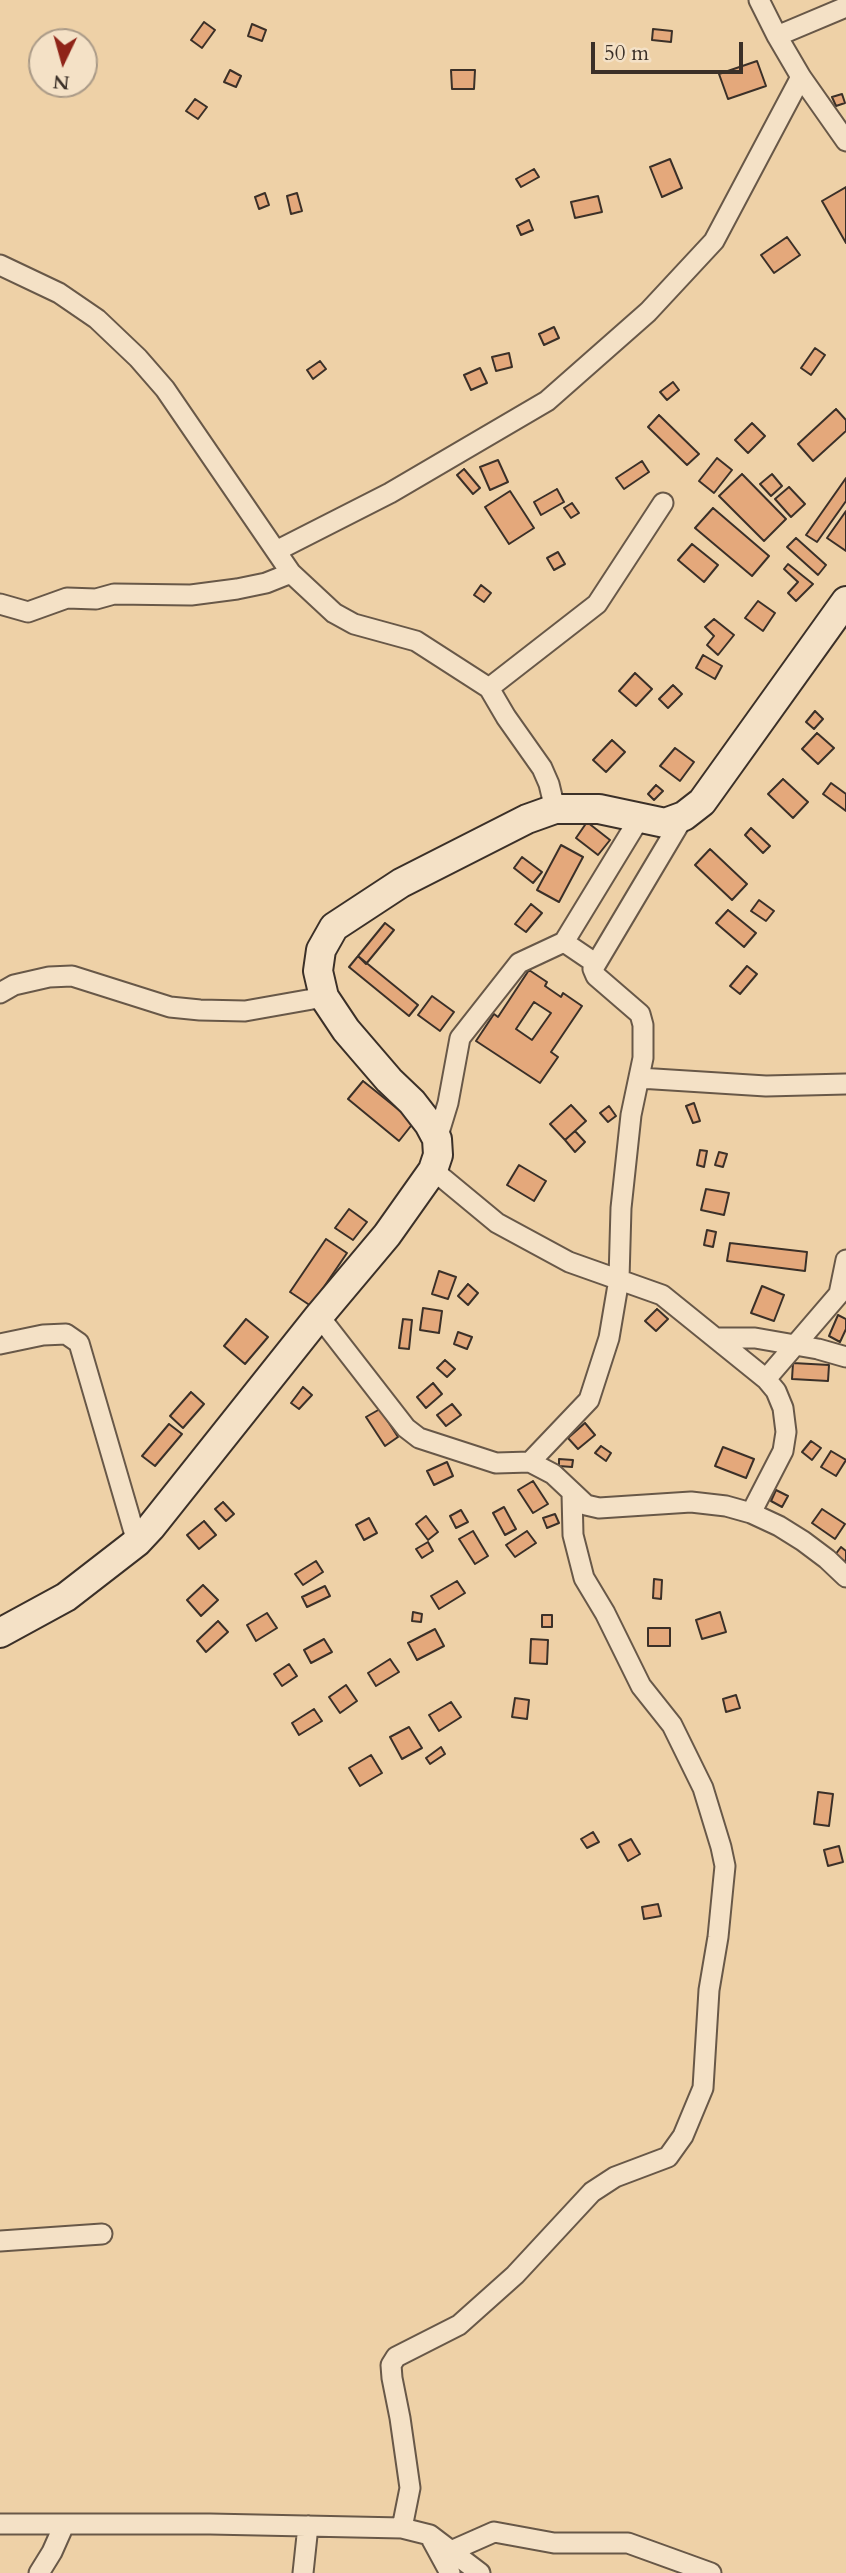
<!DOCTYPE html>
<style>
body{margin:0}
#map{position:relative;width:846px;height:2573px;overflow:hidden;background:#eed1a7;font-family:Cardo,serif}
canvas{display:block}
.north{position:absolute;left:28px;top:28px;width:70px;height:70px;box-sizing:border-box;background:#f4e1c6;border:2px solid #aa9a87;border-radius:50%;rotate:185deg;font-size:19px;font-weight:700;line-height:28px;text-align:center;color:#3b3028}
.north::after{content:'';display:block;margin:auto;width:24px;height:32px;background:#8f2418;clip-path:polygon(50% 0,100% 100%,50% 72%,0 100%)}
.scale{position:absolute;left:591px;top:42px;width:152px;height:32px;box-sizing:border-box;border:4px solid #3b3028;border-top:0;padding-left:9px;font-size:21px;line-height:24px;white-space:nowrap;color:#3b3028;-webkit-text-stroke:5px #f4e1c6;paint-order:stroke}
</style>
<div id="map">
<canvas width="846" height="2573"></canvas>
<div class="north">N</div>
<div class="scale">50 m</div>
</div>
<script>
const g = document.querySelector('canvas').getContext('2d');
g.lineJoin = 'round';
function fill(path, color) {
  g.fillStyle = color;
  g.fill(path, 'evenodd');
}
function toPath(rows) {
  const path = new Path2D();
  for (const r of rows) {
    path.moveTo(r[0], r[1]);
    for (let i = 2; i < r.length; i += 2) path.lineTo(r[i], r[i + 1]);
  }
  return path;
}
function strokePath(path, color, width, dash) {
  g.strokeStyle = color;
  g.lineWidth = width;
  g.lineCap = dash ? 'butt' : 'round';
  g.setLineDash(dash || []);
  g.stroke(path);
}
const building = toPath([
 [204,22,215,30,202,48,191,40,204,22],
 [252,24,266,30,262,41,248,36,252,24],
 [653,29,672,31,671,42,652,40,653,29],
 [757,61,766,86,728,99,719,74,757,61],
 [230,70,241,76,236,87,224,82,230,70],
 [451,70,475,70,474,89,452,89,451,70],
 [842,94,845,103,836,106,832,97,842,94],
 [195,99,207,107,198,119,186,111,195,99],
 [670,159,682,188,662,197,650,167,670,159],
 [534,169,539,177,521,187,516,179,534,169],
 [846,187,846,243,822,201,846,187],
 [265,193,269,205,259,209,255,197,265,193],
 [297,193,302,211,291,214,287,196,297,193],
 [598,196,602,212,575,218,571,202,598,196],
 [529,220,533,230,521,235,517,226,529,220],
 [787,237,800,255,774,273,761,255,787,237],
 [554,327,559,338,544,345,539,334,554,327],
 [815,348,825,355,811,375,801,368,815,348],
 [509,353,512,367,496,371,492,357,509,353],
 [320,361,326,369,313,379,307,370,320,361],
 [480,368,487,383,471,390,464,375,480,368],
 [673,382,679,390,667,400,660,392,673,382],
 [836,409,846,420,846,431,813,461,798,444,836,409],
 [659,415,699,454,687,465,648,427,659,415],
 [752,423,765,436,748,453,735,440,752,423],
 [717,458,732,470,714,493,699,481,717,458],
 [498,460,508,482,490,490,480,467,498,460],
 [642,461,649,472,624,489,616,478,642,461],
 [464,469,480,488,473,494,457,475,464,469],
 [742,474,786,519,764,541,719,496,742,474],
 [772,474,782,486,771,496,760,484,772,474],
 [846,478,846,501,817,542,806,535,846,478],
 [789,487,805,504,791,517,775,499,789,487],
 [557,489,564,502,541,515,534,502,557,489],
 [510,491,534,528,509,544,485,507,510,491],
 [572,503,579,513,571,518,564,508,572,503],
 [713,508,769,556,752,576,695,528,713,508],
 [846,511,846,551,827,538,846,511],
 [796,538,826,565,818,575,787,547,796,538],
 [692,544,718,565,704,582,678,560,692,544],
 [558,552,565,564,554,570,547,558,558,552],
 [788,564,813,584,796,601,788,593,798,582,784,569,788,564],
 [481,585,491,593,484,602,474,595,481,585],
 [758,601,775,613,763,631,745,618,758,601],
 [714,619,734,635,718,655,707,645,714,636,705,627,714,619],
 [703,655,722,666,715,679,696,668,703,655],
 [635,673,652,689,636,706,619,691,635,673],
 [673,685,682,694,668,708,659,699,673,685],
 [815,711,823,719,814,729,806,722,815,711],
 [817,733,834,748,818,764,802,749,817,733],
 [612,740,625,752,606,772,593,760,612,740],
 [675,748,694,762,680,781,660,766,675,748],
 [783,779,808,802,793,818,768,794,783,779],
 [831,783,846,794,846,811,823,794,831,783],
 [656,785,663,791,654,800,648,794,656,785],
 [587,822,610,840,598,855,576,838,587,822],
 [751,828,770,846,763,853,745,835,751,828],
 [561,845,583,857,559,902,537,890,561,845],
 [710,849,747,884,732,900,695,865,710,849],
 [522,857,542,872,533,883,514,868,522,857],
 [759,900,774,911,766,921,751,911,759,900],
 [531,904,542,913,526,932,515,924,531,904],
 [728,910,756,933,744,947,716,923,728,910],
 [385,923,394,930,366,964,358,956,385,923],
 [358,956,418,1005,409,1016,349,967,358,956],
 [747,966,757,974,740,994,730,986,747,966],
 [529,970,547,982,545,986,561,997,563,993,582,1006,551,1052,558,1057,540,1083,476,1041,494,1014,498,1017,529,970],
 [534,1002,551,1013,532,1040,516,1029,534,1002],
 [432,996,454,1012,440,1031,418,1015,432,996],
 [363,1081,414,1122,399,1141,348,1099,363,1081],
 [694,1103,700,1121,693,1123,686,1106,694,1103],
 [571,1105,586,1121,565,1140,550,1124,571,1105],
 [609,1106,616,1116,608,1122,600,1113,609,1106],
 [575,1131,585,1142,575,1152,565,1140,575,1131],
 [700,1150,707,1151,704,1167,697,1165,700,1150],
 [719,1152,727,1154,723,1167,715,1165,719,1152],
 [519,1165,546,1181,534,1201,507,1185,519,1165],
 [706,1189,729,1193,724,1215,701,1210,706,1189],
 [349,1209,367,1222,353,1240,335,1228,349,1209],
 [707,1230,716,1232,713,1247,704,1245,707,1230],
 [326,1239,347,1253,311,1306,290,1292,326,1239],
 [730,1243,807,1252,805,1271,727,1261,730,1243],
 [439,1271,456,1277,448,1299,432,1294,439,1271],
 [468,1284,478,1293,468,1305,458,1296,468,1284],
 [762,1286,784,1295,774,1321,751,1313,762,1286],
 [423,1308,442,1311,439,1333,420,1330,423,1308],
 [657,1309,668,1319,656,1331,645,1321,657,1309],
 [838,1315,846,1319,846,1329,840,1342,829,1336,838,1315],
 [246,1319,268,1337,245,1364,224,1346,246,1319],
 [403,1319,412,1320,409,1349,399,1348,403,1319],
 [458,1332,472,1337,467,1349,454,1344,458,1332],
 [445,1360,455,1369,447,1377,437,1368,445,1360],
 [793,1363,829,1365,828,1381,792,1379,793,1363],
 [433,1383,442,1394,426,1408,417,1397,433,1383],
 [303,1387,312,1395,299,1409,291,1403,303,1387],
 [191,1392,204,1404,183,1428,170,1416,191,1392],
 [452,1404,461,1415,446,1426,437,1415,452,1404],
 [380,1409,398,1437,385,1446,366,1417,380,1409],
 [585,1423,595,1435,578,1449,568,1438,585,1423],
 [169,1424,182,1434,155,1466,142,1456,169,1424],
 [811,1441,821,1448,812,1460,802,1452,811,1441],
 [601,1446,611,1453,606,1461,595,1453,601,1446],
 [723,1447,754,1459,746,1478,715,1466,723,1447],
 [831,1451,846,1460,836,1476,821,1467,831,1451],
 [559,1459,573,1460,572,1467,559,1466,559,1459],
 [447,1462,453,1476,434,1485,427,1471,447,1462],
 [533,1481,548,1504,533,1513,518,1490,533,1481],
 [776,1490,788,1496,782,1507,771,1501,776,1490],
 [223,1502,234,1514,226,1521,215,1509,223,1502],
 [504,1507,516,1529,505,1535,493,1513,504,1507],
 [822,1509,845,1524,835,1539,812,1523,822,1509],
 [461,1510,468,1522,456,1528,450,1516,461,1510],
 [555,1514,559,1523,547,1528,543,1518,555,1514],
 [426,1516,438,1532,428,1540,416,1524,426,1516],
 [369,1518,377,1533,364,1540,356,1525,369,1518],
 [204,1521,216,1535,199,1549,187,1535,204,1521],
 [473,1531,488,1556,475,1564,459,1539,473,1531],
 [527,1531,536,1543,515,1557,506,1545,527,1531],
 [428,1542,433,1551,422,1558,416,1549,428,1542],
 [841,1547,846,1551,846,1562,835,1555,841,1547],
 [316,1561,323,1572,303,1585,295,1574,316,1561],
 [654,1579,662,1580,661,1599,653,1598,654,1579],
 [457,1581,465,1593,439,1609,431,1596,457,1581],
 [203,1585,218,1600,201,1616,187,1600,203,1585],
 [325,1586,330,1596,307,1607,302,1597,325,1586],
 [413,1612,422,1614,421,1622,412,1621,413,1612],
 [720,1612,726,1632,702,1639,696,1620,720,1612],
 [267,1613,277,1628,256,1641,247,1625,267,1613],
 [542,1615,552,1615,552,1627,542,1627,542,1615],
 [218,1621,228,1632,206,1652,197,1641,218,1621],
 [648,1628,670,1628,670,1646,648,1646,648,1628],
 [435,1629,444,1646,417,1660,408,1643,435,1629],
 [324,1639,332,1652,311,1663,304,1650,324,1639],
 [531,1639,548,1640,547,1664,530,1663,531,1639],
 [390,1659,399,1672,376,1686,368,1673,390,1659],
 [289,1664,297,1676,282,1686,274,1674,289,1664],
 [346,1685,357,1701,340,1713,329,1697,346,1685],
 [736,1695,740,1708,726,1712,723,1699,736,1695],
 [515,1698,529,1700,527,1719,512,1717,515,1698],
 [451,1702,461,1717,439,1731,429,1715,451,1702],
 [314,1709,322,1721,299,1735,292,1723,314,1709],
 [409,1727,422,1748,402,1759,390,1737,409,1727],
 [441,1747,445,1754,430,1764,426,1758,441,1747],
 [371,1755,382,1773,360,1786,349,1768,371,1755],
 [818,1792,833,1794,829,1826,814,1824,818,1792],
 [593,1832,599,1842,587,1848,581,1839,593,1832],
 [631,1839,640,1854,628,1861,619,1845,631,1839],
 [839,1846,843,1862,828,1866,824,1850,839,1846],
 [658,1904,661,1916,644,1919,642,1907,658,1904]
]);
fill(building, '#e4a87b');
strokePath(building, '#3b3028', 2);
const minor = toPath([
 [759,0,777,36,801,77,846,141],
 [777,36,846,7],
 [0,265,59,293,97,319,138,358,165,389,291,573,334,613,354,624,416,641,489,688,506,717,542,768,549,784,555,809],
 [276,551,390,493,547,401,648,312,714,241,801,77],
 [0,604,28,612,67,598,96,599,114,594,191,595,237,589,266,583,291,573],
 [489,688,597,604,663,503],
 [564,942,595,963],
 [0,993,14,985,49,977,72,976,170,1007,200,1010,245,1011,324,997],
 [639,1078,766,1086,846,1084],
 [437,1139,448,1103,460,1038,519,963,564,942,639,819],
 [433,1170,497,1223,569,1262,662,1295,766,1379,776,1391,783,1408,786,1432,783,1451,751,1513],
 [319,1316,406,1428,419,1438,496,1463,530,1462,553,1474,586,1505,599,1508,691,1502,726,1506,751,1513,779,1526,803,1541,827,1559,846,1577],
 [717,1338,755,1338,818,1349,846,1357],
 [0,1344,43,1335,66,1334,79,1343,137,1542],
 [766,1379,839,1294,846,1260],
 [530,1462,589,1400,609,1338,619,1279,621,1208,631,1115,643,1058,643,1025,640,1014,596,976,593,969,684,816],
 [0,2241,102,2234],
 [0,2524,210,2524,402,2528,430,2535,480,2573],
 [402,2528,410,2488,400,2418,392,2378,391,2365,396,2357,459,2325,515,2275,592,2192,615,2177,668,2157,683,2136,703,2088,709,1990,718,1937,723,1886,725,1866,721,1847,703,1788,672,1725,641,1686,605,1613,584,1578,573,1535,572,1493],
 [432,2540,450,2573],
 [451,2551,494,2532,554,2543,628,2543,711,2573],
 [39,2573,52,2552,64,2525],
 [303,2573,308,2526]
]);
const secondary = toPath([
 [0,1633,66,1597,137,1542,151,1527,319,1316,387,1235,433,1170,438,1155,437,1139,429,1124,412,1102,389,1080,346,1030,324,997,318,971,321,950,334,927,401,883,527,819,555,809,599,809,665,823,684,816,702,802,846,601]
]);
strokePath(minor, '#685848', 23);
strokePath(secondary, '#3b3028', 32);
strokePath(minor, '#f4e1c6', 19);
strokePath(secondary, '#f4e1c6', 28);
</script>
